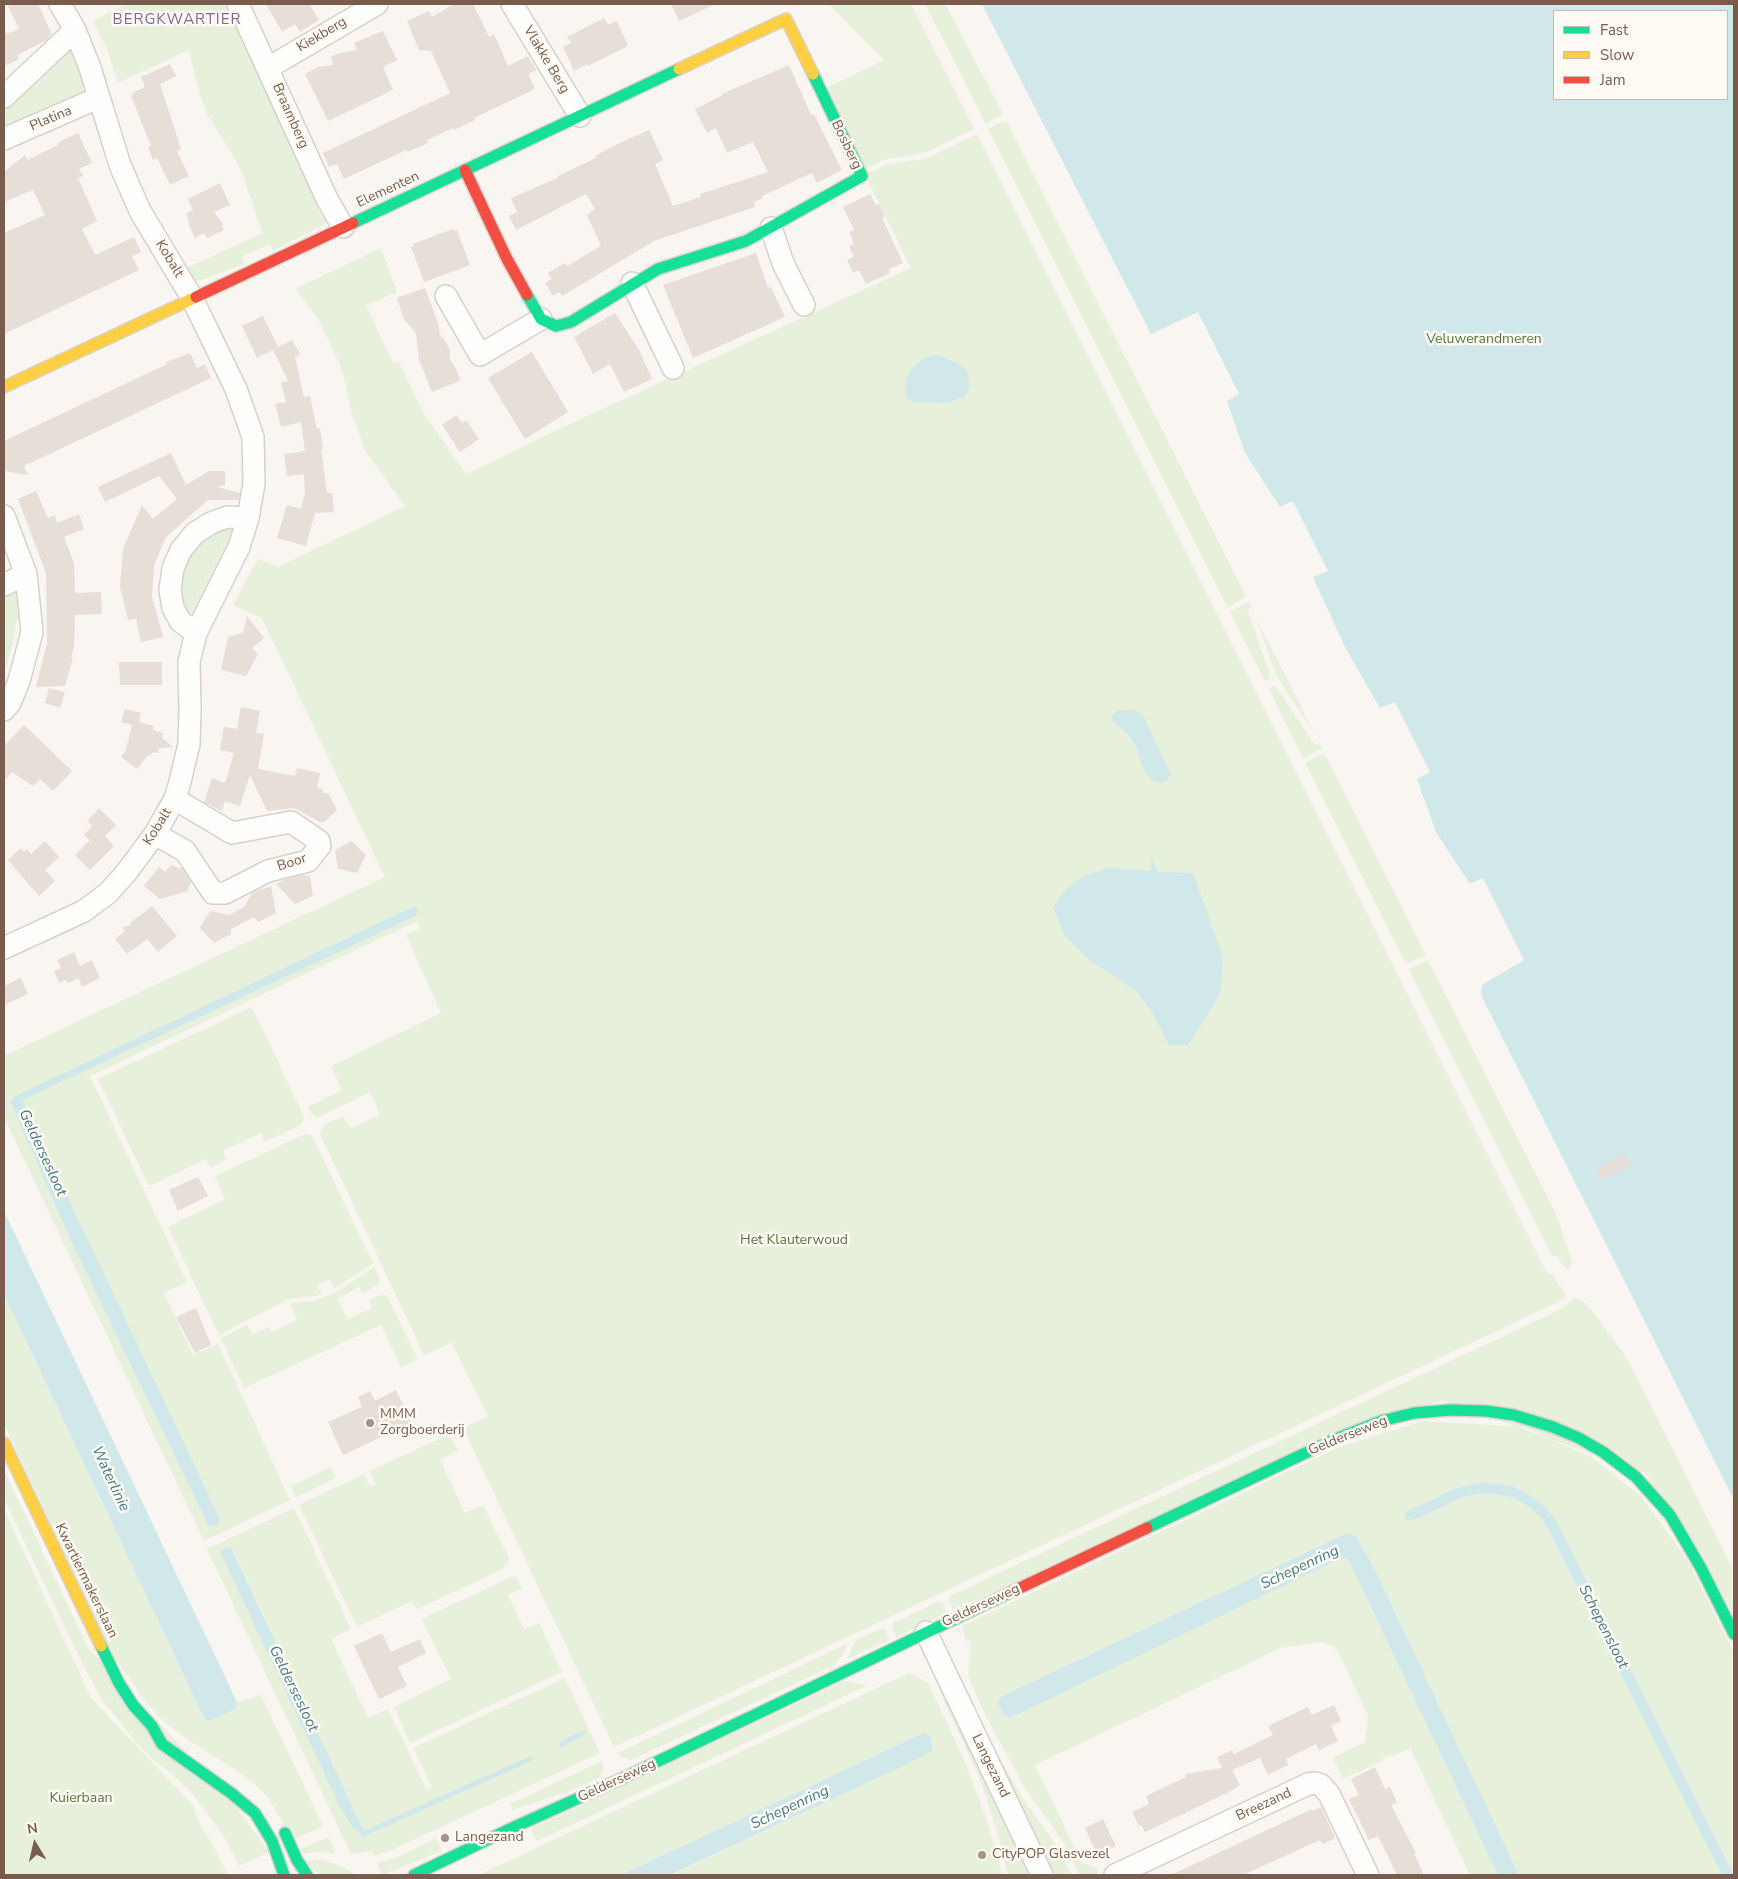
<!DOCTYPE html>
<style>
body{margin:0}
#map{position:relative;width:1738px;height:1879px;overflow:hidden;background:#f9f5f0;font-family:"Nunito Sans",sans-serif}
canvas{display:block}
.frame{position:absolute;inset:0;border:5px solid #7a5c4d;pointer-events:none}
.legend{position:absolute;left:1553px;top:10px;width:175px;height:90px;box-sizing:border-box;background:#fffaf3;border:1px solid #cabbb1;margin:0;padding:6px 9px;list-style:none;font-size:15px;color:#7a5c4d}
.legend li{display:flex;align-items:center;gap:10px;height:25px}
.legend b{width:25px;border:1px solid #cabbb1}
.north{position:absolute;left:10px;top:1819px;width:50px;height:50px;-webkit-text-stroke:4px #fffaf3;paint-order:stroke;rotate:351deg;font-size:14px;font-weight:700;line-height:20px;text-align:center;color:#7a5c4d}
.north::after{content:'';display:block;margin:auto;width:18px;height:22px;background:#7a5c4d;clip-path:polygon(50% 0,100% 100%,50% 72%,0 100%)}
</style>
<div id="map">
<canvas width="1738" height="1879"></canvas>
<div class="frame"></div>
<ul class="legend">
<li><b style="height:6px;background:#16e098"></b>Fast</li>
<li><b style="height:6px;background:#ffcf43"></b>Slow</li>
<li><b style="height:6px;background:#f24e42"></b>Jam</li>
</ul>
<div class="north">N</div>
</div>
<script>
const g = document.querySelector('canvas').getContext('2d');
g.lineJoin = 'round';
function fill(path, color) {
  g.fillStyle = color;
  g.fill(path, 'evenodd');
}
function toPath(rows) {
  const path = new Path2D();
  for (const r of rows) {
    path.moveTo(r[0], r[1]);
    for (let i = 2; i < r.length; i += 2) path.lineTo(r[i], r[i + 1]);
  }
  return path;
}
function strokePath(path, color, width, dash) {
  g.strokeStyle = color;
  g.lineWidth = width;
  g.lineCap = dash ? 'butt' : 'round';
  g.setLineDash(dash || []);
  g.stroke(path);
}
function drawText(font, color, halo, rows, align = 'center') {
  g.font = font + ' "Nunito Sans",sans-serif';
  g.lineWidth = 5;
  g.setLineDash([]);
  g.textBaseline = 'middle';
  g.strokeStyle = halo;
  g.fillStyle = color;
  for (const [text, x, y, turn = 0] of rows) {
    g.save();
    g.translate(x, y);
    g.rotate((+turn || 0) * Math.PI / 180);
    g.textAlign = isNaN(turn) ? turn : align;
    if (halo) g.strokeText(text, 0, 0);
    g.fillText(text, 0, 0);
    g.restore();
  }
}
fill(toPath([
 [126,4,232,4,319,190,311,194,321,216,328,213,325,224,273,251,270,244,242,257,245,264,195,282,185,269,262,233,243,175,231,152,208,116,200,96,189,50,118,83,107,49,93,21],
 [829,4,911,4,974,129,927,152,883,160,863,170,822,90,884,60],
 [925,4,945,4,1003,114,986,124],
 [72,49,85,85,82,95,4,131,4,107],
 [1006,120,1246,597,1227,607,988,129],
 [977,134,1548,1275,1552,1273,1557,1283,1564,1291,1565,1296,1564,1298,1554,1304,614,1747,463,1428,488,1416,452,1343,424,1355,320,1134,321,1130,326,1124,343,1116,350,1128,380,1115,370,1092,319,1117,316,1117,312,1114,308,1107,342,1090,331,1066,441,1013,406,935,420,929,417,921,90,1076,187,1282,164,1293,193,1355,218,1344,290,1500,204,1541,4,1117,4,1056,385,877,262,618,233,605,258,559,278,567,405,506,366,452,353,417,342,370,333,350,319,320,295,289,381,248,397,292,366,305,393,363,398,361,423,412,466,474,574,422,911,268,865,175,887,164,925,159],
 [941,355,957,362,964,397,948,403],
 [1116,711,1162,783,1143,769,1136,746,1126,733,1119,727],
 [412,907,416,908,418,911,416,916,25,1099,23,1102,220,1519,219,1524,213,1527,208,1525,70,1239,11,1103,11,1098],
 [227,522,237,529,228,552,193,614,189,616,179,603,177,589,188,550],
 [14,590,21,595,23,620,16,620,13,643,4,675,4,608,5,607,4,594],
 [1249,602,1251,607,1247,609,1271,677,1265,681,1230,612],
 [1257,620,1292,689,1314,733,1276,675],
 [1275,685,1315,745,1319,743,1322,748,1303,758,1269,689],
 [1324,753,1426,955,1406,964,1305,763],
 [1428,960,1556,1214,1572,1263,1569,1269,1564,1268,1557,1256,1553,1257,1409,969],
 [252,1007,304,1117,302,1123,299,1126,265,1142,261,1133,223,1151,226,1159,211,1168,206,1159,149,1186,98,1079],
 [309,1134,312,1136,373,1263,334,1289,329,1279,317,1285,322,1295,288,1299,219,1335,168,1227,225,1199,215,1176,303,1135],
 [374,1267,380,1279,378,1285,362,1293,359,1287,337,1299,348,1319,372,1308,369,1300,380,1295,385,1295,388,1298,418,1359,401,1367,381,1325,244,1388,221,1338,247,1325,253,1334,269,1327,272,1332,297,1319,290,1303,312,1301,333,1294],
 [4,1294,204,1718,237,1706,237,1702,261,1695,323,1826,293,1840,268,1797,257,1786,233,1768,191,1742,162,1720,147,1704,109,1649,4,1424],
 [1575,1298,1583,1301,1594,1313,1628,1360,1734,1571,1734,1613,1645,1473,1442,1400,953,1610,949,1600,950,1596,1555,1312,1564,1307],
 [1423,1421,1524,1427,1593,1458,1642,1497,1688,1561,1734,1653,1734,1874,1555,1518,1541,1503,1524,1492,1512,1486,1485,1482,1472,1484,1456,1488,1404,1515,1407,1521,1419,1518,1462,1497,1487,1493,1512,1497,1531,1508,1539,1516,1546,1525,1722,1875,1519,1875,1377,1574,1357,1537,1349,1533,1345,1534,1000,1697,998,1704,1003,1714,1343,1557,1346,1558,1349,1561,1498,1875,1470,1875,1410,1748,1391,1757,1390,1755,1383,1758,1383,1761,1343,1779,1333,1758,1365,1742,1368,1715,1339,1654,1333,1646,1321,1642,1281,1648,1035,1765,1081,1862,1098,1869,1097,1875,1079,1875,1064,1843,1023,1785,986,1716,968,1676,971,1640,966,1641,962,1626,1342,1446],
 [449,1434,458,1450,440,1460,465,1513,483,1505,509,1558,508,1563,503,1569,417,1609,412,1601,357,1627,299,1505,364,1474,370,1487,376,1485,370,1471],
 [331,1467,336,1478,296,1497,291,1486],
 [4,1470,88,1648,229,1797,269,1852,239,1866,226,1840,195,1797,178,1779,153,1759,134,1740,100,1697,74,1647,4,1499],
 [294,1508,351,1629,331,1639,368,1718,388,1709,427,1790,432,1787,413,1748,565,1678,600,1753,394,1849,375,1856,372,1851,355,1853,350,1852,207,1549],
 [233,1549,364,1831,365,1833,347,1819,341,1809,222,1554,222,1550],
 [4,1509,91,1698,193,1805,200,1825,213,1845,228,1875,4,1875],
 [511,1577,516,1577,522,1588,508,1595,524,1629,539,1623,562,1672,410,1743,394,1707,451,1679,422,1619],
 [938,1602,943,1603,947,1613,896,1637,892,1627,893,1623],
 [881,1629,885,1629,890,1640,847,1659,856,1640],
 [847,1644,841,1657,833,1666,631,1760,621,1757,618,1753],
 [909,1673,928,1683,961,1753,986,1817,1002,1875,672,1875,933,1751,933,1743,931,1737,923,1733,621,1875,479,1875],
 [961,1680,996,1752,1024,1800,1061,1852,1072,1875,1050,1875,961,1687],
 [844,1681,868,1685,537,1841,531,1829],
 [939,1690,944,1694,1030,1875,1008,1875,999,1838,980,1779],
 [602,1761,603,1767,600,1777,576,1789,513,1810,510,1804],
 [328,1837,335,1852,334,1854,320,1852,301,1854,299,1850],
 [436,1838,442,1851,382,1875,377,1862,398,1857],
 [323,1860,339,1865,356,1875,322,1875,315,1871,306,1861]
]), '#e7f0db');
fill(toPath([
 [982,4,1734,4,1734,1500,1482,997,1481,990,1482,985,1524,960,1483,878,1470,884,1436,832,1417,779,1430,772,1395,702,1380,708,1345,647,1313,577,1328,571,1293,501,1280,507,1245,453,1227,401,1239,394,1198,312,1151,334],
 [1554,11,1727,11,1727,99,1554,99],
 [932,355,941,355,963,366,968,373,969,384,969,389,964,397,948,403,913,402,908,399,905,389,908,376,913,368,921,360],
 [1136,710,1144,717,1171,774,1166,781,1162,783,1155,782,1147,775,1143,769,1136,746,1126,733,1113,721,1111,716,1116,711],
 [1150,856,1158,872,1193,873,1223,957,1220,994,1188,1045,1169,1045,1152,1012,1134,989,1089,960,1065,936,1053,907,1069,886,1086,875,1109,868,1152,871],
 [412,907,416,907,418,911,416,916,25,1099,23,1102,220,1519,219,1524,213,1527,208,1525,70,1239,10,1101,15,1096],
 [4,1211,237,1702,236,1709,214,1719,207,1721,204,1718,4,1294],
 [1485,1482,1512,1486,1524,1492,1541,1503,1555,1518,1734,1875,1722,1875,1546,1525,1539,1516,1531,1508,1512,1497,1487,1493,1462,1497,1419,1518,1407,1521,1404,1515,1406,1512,1456,1488,1472,1484],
 [1349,1533,1357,1537,1377,1574,1519,1875,1498,1875,1349,1561,1343,1557,1010,1718,1003,1714,998,1704,1000,1697,1345,1534],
 [228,1548,232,1549,364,1831,363,1834,355,1830,341,1809,221,1554,222,1550],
 [923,1733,931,1737,933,1751,907,1764,670,1875,621,1875]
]), '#d0e8ea');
strokePath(toPath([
 [562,1744,583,1733],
 [363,1834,530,1759]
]), '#d0e8ea', 5);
fill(toPath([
 [7,4,38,4,52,34,45,41,17,55,19,59,4,66,4,26,7,34,19,29],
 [266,4,309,4,319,20,300,32,295,24,282,32],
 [454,4,473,4,489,37,494,34,508,66,528,56,536,70,528,74,535,89,474,118,475,120,454,130,453,128,427,140,428,143,407,152,406,150,402,152,344,179,337,164,329,167,323,153,450,93,431,51,419,50,407,21,429,11,432,17],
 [671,4,716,4,679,21],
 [604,18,608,25,617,21,628,46,588,66,587,64,574,71,563,47,571,43,567,37],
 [383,31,397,60,383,67,393,90,328,121,305,74,318,67,333,65,331,57,339,53,357,50,354,43],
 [170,64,176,76,160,84,181,149,177,151,189,176,170,185,157,158,153,160,148,147,151,146,131,96,133,95,132,93,145,87,141,77],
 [789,65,811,115,814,114,842,170,817,183,812,173,762,196,763,198,754,202,755,207,654,241,562,296,559,292,553,296,545,283,552,279,548,273,565,263,567,266,601,246,587,215,595,209,586,194,516,230,509,216,517,212,511,198,558,178,558,176,596,158,595,156,613,146,649,130,663,160,655,164,673,206,701,197,700,194,768,172,753,142,727,153,716,128,707,133,695,109,723,95,722,94],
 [78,133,92,163,79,169,83,176,78,178,97,221,82,229,95,255,134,237,141,252,132,256,139,270,4,334,4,233,45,215,33,190,4,202,4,172,25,155,27,160,58,145,57,143],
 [220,183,230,205,214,212,223,224,222,226,224,230,207,238,204,233,195,238,189,225,187,213,193,210,188,199],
 [870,194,876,205,879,204,885,217,882,218,903,263,889,269,890,273,866,284,859,270,853,273,847,260,854,257,849,246,854,244,849,232,854,230,843,207],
 [453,229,454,231,457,230,470,265,424,282,411,247,414,246,413,244],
 [756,253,768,288,771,287,785,317,693,358,663,285],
 [425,288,438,323,441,338,443,337,450,350,450,360,456,369,460,381,432,392,419,360,416,333,404,319,397,298],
 [615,313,639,350,652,379,624,392,610,364,593,374,574,337],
 [263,316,278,347,292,340,300,354,295,357,304,397,310,396,317,429,320,428,323,449,321,450,327,493,332,493,334,512,315,513,306,546,277,538,287,505,301,509,305,493,304,474,287,476,284,454,305,451,301,422,281,427,275,404,286,402,281,383,288,381,273,350,257,358,242,326],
 [532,352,568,412,525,439,488,378],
 [190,353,197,368,205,364,211,378,24,466,28,475,4,471,4,441,167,364,166,362],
 [457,415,462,423,466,420,479,439,460,452,442,425],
 [171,453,186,485,209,471,225,471,225,485,217,487,240,493,238,500,208,500,166,537,154,565,152,596,163,637,141,642,136,619,128,620,120,587,123,549,142,505,153,519,177,499,159,476,105,502,98,487],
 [36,491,48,518,55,515,57,523,79,514,84,529,64,537,74,563,75,593,101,592,102,614,75,615,74,647,71,657,73,658,65,686,36,687,47,643,46,573,18,499],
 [247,616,264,638,252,648,258,654,246,676,221,670,228,637,243,633],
 [119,662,162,662,162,685,120,685],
 [49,688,65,692,60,708,45,703],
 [241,707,260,711,256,733,264,734,258,769,295,776,297,768,320,773,317,788,323,789,323,793,328,793,337,810,324,822,320,822,294,808,267,811,250,775,240,806,225,801,222,811,204,802,212,778,225,783,234,753,220,750,224,727,237,729],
 [125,709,141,713,139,722,154,726,153,730,163,733,162,738,173,747,159,748,158,753,153,752,150,756,148,755,137,769,121,757,125,752,132,725,121,722],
 [24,725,72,771,53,791,40,779,33,786,12,772,4,781,4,746],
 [99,808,116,825,105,836,114,846,90,870,75,855,90,840,84,835,92,826,87,821],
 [45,841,59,857,45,870,55,881,39,896,8,860,21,848,24,852,27,849,31,854],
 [352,841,366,855,357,873,338,869,335,850],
 [171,865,182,869,191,882,189,886,188,891,160,899,144,886,159,867,165,872],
 [303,875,310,876,313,896,295,904,276,884,283,880],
 [271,886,276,913,258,922,254,917,231,929,231,934,214,943,200,928,210,911,229,915,244,907,252,893],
 [152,906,177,936,158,952,147,939,127,954,115,939,125,931,122,927,132,925,130,923],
 [74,952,80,966,92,960,100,978,82,987,79,978,68,983,66,980,59,983,54,971,61,968,57,960],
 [21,978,28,994,4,1005,4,986],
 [1625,1154,1631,1166,1602,1180,1596,1168],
 [198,1177,208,1196,178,1211,169,1190],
 [196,1308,211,1345,195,1353,176,1317],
 [396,1390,411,1423,343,1455,328,1422,362,1407,358,1397,370,1391,375,1401],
 [382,1633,391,1652,420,1639,426,1653,398,1667,407,1686,379,1699,354,1646],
 [1334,1705,1341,1721,1331,1726,1338,1741,1319,1750,1316,1744,1286,1759,1288,1765,1268,1775,1260,1758,1232,1770,1240,1785,1227,1793,1145,1832,1141,1825,1139,1826,1132,1812,1149,1804,1146,1796,1186,1777,1185,1774,1222,1768,1217,1757,1232,1750,1234,1754,1273,1735,1268,1726,1308,1707,1312,1715],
 [1375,1767,1385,1789,1390,1787,1397,1802,1391,1805,1416,1853,1414,1854,1424,1875,1397,1875,1378,1836,1369,1840,1349,1799,1359,1795,1351,1779],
 [1321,1807,1335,1838,1323,1844,1320,1840,1243,1875,1171,1875,1312,1809,1313,1811],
 [1103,1819,1116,1846,1097,1855,1085,1828]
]), '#e6ded7');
const street = toPath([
 [238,4,327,199,343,227],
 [512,4,580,116],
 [268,68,377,4],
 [4,97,75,30],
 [4,139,98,98],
 [771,228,783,263,804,305],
 [632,283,673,368],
 [446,296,480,355,541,319],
 [4,516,26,574,32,632,19,681,10,703,4,710],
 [4,585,26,574],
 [196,633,180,621,173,608,170,590,173,568,181,550,195,533,211,523,227,517,248,518],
 [155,834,185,851,213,893,225,893,268,871,308,861,320,846,319,841,291,822,232,833,175,799],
 [4,948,84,911,108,893,126,873,155,834,168,811,175,799,180,782,189,744,190,710,189,662,196,633,239,547,248,518,254,483,253,437,236,389,192,298,140,211,120,165,90,68,75,30,60,4],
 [926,1632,1042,1875],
 [1115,1875,1308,1784,1315,1783,1321,1785,1329,1794,1368,1875]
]);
const fast = toPath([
 [353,223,679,69],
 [527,295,541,319,556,326,571,322,658,269,746,241,862,176,813,74],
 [1147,1528,1333,1440,1381,1421,1414,1413,1450,1410,1486,1411,1514,1415,1553,1427,1579,1438,1603,1452,1636,1477,1670,1515,1701,1568,1734,1634],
 [101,1646,119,1683,133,1705,152,1726,162,1744,231,1793,255,1813,272,1841,284,1875],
 [285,1833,297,1860,307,1875],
 [414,1875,510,1829,621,1779,1007,1594]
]);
const slow = toPath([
 [679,69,786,19,813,74],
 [4,387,196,297],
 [4,1443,101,1646]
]);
const jam = toPath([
 [465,170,507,259,527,295],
 [196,297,353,223],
 [1007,1594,1147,1528]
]);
strokePath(street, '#d7d1cb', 24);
strokePath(fast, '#d9d2cb', 14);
strokePath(slow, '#d9d2cb', 14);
strokePath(jam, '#d9d2cb', 14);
strokePath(street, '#fefefd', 21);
strokePath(fast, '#16e098', 11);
strokePath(slow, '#ffcf43', 11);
strokePath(jam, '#f24e42', 11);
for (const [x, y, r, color] of [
 [370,1423,5,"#a69286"],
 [445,1838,5,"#a69286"],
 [982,1855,5,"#a69286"]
]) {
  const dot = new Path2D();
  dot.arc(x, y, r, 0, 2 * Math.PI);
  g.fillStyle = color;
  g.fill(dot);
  strokePath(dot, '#fffaf3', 2);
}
drawText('14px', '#7a5c4d', '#fffaf3', [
 ["Kiekberg",322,35,-31],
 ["Vlakke Berg",546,60,59],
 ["Braamberg",290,116,66],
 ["Platina",51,119,-23],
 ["Bosberg",846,145,64],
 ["Elementen",388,190,-25],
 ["Kobalt",169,259,59],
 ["Kobalt",158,827,-58],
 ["Boor",292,863,-18],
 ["Gelderseweg",1348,1436,-22],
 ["Kwartiermakerslaan",86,1581,64],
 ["Gelderseweg",981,1606,-25],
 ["Langezand",990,1766,64],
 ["Gelderseweg",617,1781,-25],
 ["Breezand",1264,1805,-25]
]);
drawText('14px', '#537a41', '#fffaf3', [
 ["Veluwerandmeren",1484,340],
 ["Het Klauterwoud",794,1241],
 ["Kuierbaan",81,1799]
]);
drawText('14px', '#7a5c4d', '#fffaf3', [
 ["MMM",380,1415],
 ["Zorgboerderij",380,1431],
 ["Langezand",455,1838],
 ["CityPOP Glasvezel",992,1855]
], 'left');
g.letterSpacing = '1px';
drawText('15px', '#846695', '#fffaf3', [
 ["BERGKWARTIER",177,20]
]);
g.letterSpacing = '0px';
drawText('italic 15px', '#437c86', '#fffaf3', [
 ["Geldersesloot",42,1153,65],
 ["Waterlinie",110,1479,65],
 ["Schepenring",1300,1568,-25],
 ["Schepensloot",1603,1627,63],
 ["Geldersesloot",293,1689,64],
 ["Schepenring",790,1808,-25]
]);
</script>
